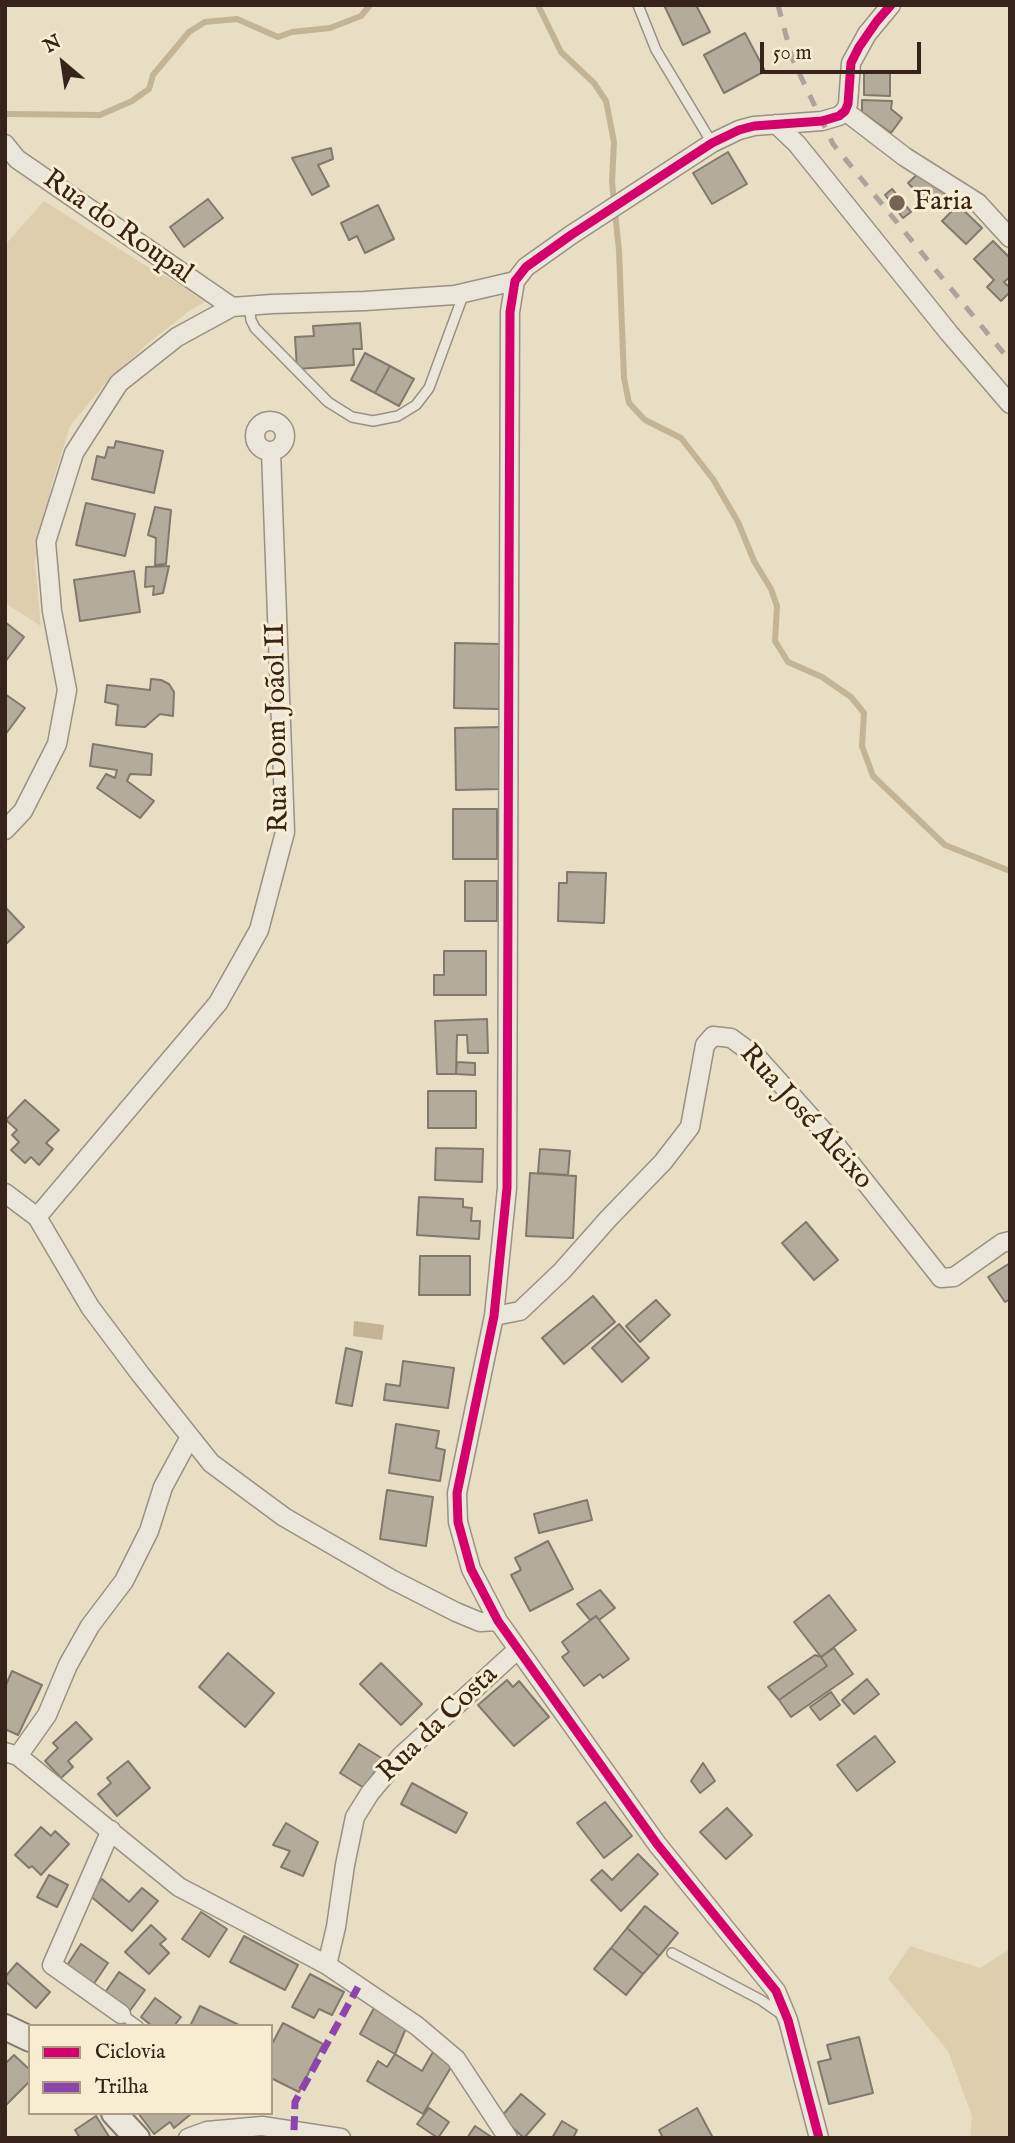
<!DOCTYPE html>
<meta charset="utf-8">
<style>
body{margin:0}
#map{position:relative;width:1015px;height:2143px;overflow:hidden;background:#e7dec4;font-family:"IM FELL English",serif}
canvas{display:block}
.frame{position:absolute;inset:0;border:7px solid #362319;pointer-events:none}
.legend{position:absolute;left:28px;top:2024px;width:245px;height:91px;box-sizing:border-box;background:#f8edd0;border:2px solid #aa9c87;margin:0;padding:9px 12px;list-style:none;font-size:21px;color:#362319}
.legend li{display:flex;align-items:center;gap:14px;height:35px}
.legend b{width:35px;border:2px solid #aa9c87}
.north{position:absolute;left:28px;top:28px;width:70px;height:70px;-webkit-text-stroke:5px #f8edd0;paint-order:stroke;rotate:331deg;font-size:19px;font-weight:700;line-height:28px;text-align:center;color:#362319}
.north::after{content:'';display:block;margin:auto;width:24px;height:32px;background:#362319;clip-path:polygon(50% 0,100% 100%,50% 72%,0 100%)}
.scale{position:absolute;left:760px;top:42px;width:161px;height:32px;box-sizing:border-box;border:4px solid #362319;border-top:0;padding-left:9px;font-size:21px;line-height:24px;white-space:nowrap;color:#362319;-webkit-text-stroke:5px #f8edd0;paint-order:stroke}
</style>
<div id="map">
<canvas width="1015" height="2143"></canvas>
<div class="frame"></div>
<ul class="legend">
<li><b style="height:9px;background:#d6006c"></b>Ciclovia</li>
<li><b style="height:9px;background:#8e44ad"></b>Trilha</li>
</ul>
<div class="north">N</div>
<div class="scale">50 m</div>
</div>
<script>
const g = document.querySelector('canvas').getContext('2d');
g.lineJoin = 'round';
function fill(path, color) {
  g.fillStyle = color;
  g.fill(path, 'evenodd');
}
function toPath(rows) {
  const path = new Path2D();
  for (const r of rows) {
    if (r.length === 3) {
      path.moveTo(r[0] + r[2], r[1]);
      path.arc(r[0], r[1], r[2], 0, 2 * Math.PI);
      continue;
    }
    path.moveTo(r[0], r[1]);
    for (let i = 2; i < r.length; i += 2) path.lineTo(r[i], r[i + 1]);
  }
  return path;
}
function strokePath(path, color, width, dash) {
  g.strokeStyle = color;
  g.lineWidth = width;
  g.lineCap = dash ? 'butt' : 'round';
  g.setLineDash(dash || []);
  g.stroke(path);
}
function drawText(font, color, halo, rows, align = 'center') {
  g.font = font + ' "IM FELL English",serif';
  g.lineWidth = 6;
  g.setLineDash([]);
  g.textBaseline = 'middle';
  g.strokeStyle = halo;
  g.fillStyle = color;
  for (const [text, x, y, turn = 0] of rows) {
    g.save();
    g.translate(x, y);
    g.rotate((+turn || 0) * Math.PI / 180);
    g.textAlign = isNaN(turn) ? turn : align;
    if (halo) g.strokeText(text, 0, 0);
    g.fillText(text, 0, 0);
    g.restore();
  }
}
fill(toPath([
 [44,201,146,266,209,300,189,311,146,345,105,384,70,426,51,487,35,562,41,626,5,603,5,245],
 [910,1946,980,1968,1010,1949,1010,2138,970,2138,972,2116,948,2051,888,1979]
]), '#ddcfad');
fill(toPath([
 [354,1321,384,1325,382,1340,353,1336]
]), '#c3b495');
strokePath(toPath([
 [538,5,561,52,594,83,606,101,614,142,612,182,619,251,624,378,629,403,645,420,681,438,713,479,738,522,754,561,771,589,777,606,775,641,788,662,822,677,851,697,864,713,862,746,873,776,945,845,1010,871],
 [5,114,100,115,132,101,149,89,153,75,189,32,205,22,237,19,278,37,292,32,330,28,361,16,370,5]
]), '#c3b495', 6);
const building = toPath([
 [664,5,696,5,710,32,683,45,664,5],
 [745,33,765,71,724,93,704,55,745,33],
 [864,72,890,72,890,96,864,95,864,72],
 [862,100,892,101,891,109,902,118,891,133,862,112,862,100],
 [331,148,333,159,318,165,329,186,312,195,292,158,331,148],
 [728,152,747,184,712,204,693,173,728,152],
 [923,169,948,196,933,209,908,183,923,169],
 [892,189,911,212,903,218,885,195,892,189],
 [208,199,223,218,184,247,170,227,208,199],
 [378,205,394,239,365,253,357,236,349,240,341,223,378,205],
 [958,205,982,228,966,244,942,221,958,205],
 [993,241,1010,258,1010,277,1004,282,1010,288,1010,292,1001,301,987,287,994,280,974,259,993,241],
 [360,323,362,349,353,349,354,365,297,369,295,337,314,336,313,326,360,323],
 [365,353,390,366,375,393,351,380,365,353],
 [390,366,414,379,399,406,375,393,390,366],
 [116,441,163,451,154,493,92,479,97,456,105,458,108,447,114,448,116,441],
 [86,503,135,514,125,556,76,545,86,503],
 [155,507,171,510,166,564,155,565,156,538,148,535,155,507],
 [169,566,163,593,153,595,154,586,145,587,146,567,169,566],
 [134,571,140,612,80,621,74,580,134,571],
 [5,622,24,637,5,662,5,622],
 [455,643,500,644,499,709,454,708,455,643],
 [151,679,161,680,169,684,174,692,173,716,160,714,145,727,116,725,118,705,105,702,107,685,150,690,151,679],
 [5,694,25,708,5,735,5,694],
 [500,727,501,789,456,790,455,728,500,727],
 [93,744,152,754,151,775,130,774,127,781,154,801,140,818,97,788,106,774,115,778,117,770,90,766,93,744],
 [453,809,497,809,497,859,453,859,453,809],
 [567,872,606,873,604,923,558,921,559,883,567,883,567,872],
 [465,881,497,881,497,921,465,921,465,881],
 [5,907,24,927,5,945,5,907],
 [444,951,486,951,486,995,434,995,434,975,444,975,444,951],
 [487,1019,488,1053,468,1053,467,1035,457,1035,456,1074,437,1074,435,1021,487,1019],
 [457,1062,475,1063,475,1075,456,1074,457,1062],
 [428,1091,476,1091,476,1128,428,1128,428,1091],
 [25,1100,59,1130,46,1143,53,1149,39,1165,31,1157,25,1163,11,1150,19,1142,12,1135,17,1130,6,1120,25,1100],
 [436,1148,483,1149,482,1182,435,1180,436,1148],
 [540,1149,570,1151,568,1175,538,1173,540,1149],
 [530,1173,576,1176,573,1238,526,1236,530,1173],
 [419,1197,463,1199,463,1207,472,1208,471,1221,480,1221,479,1239,417,1235,419,1197],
 [806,1222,838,1260,814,1280,782,1243,806,1222],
 [420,1256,470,1256,470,1295,419,1295,420,1256],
 [1010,1263,1010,1299,1005,1302,988,1277,1010,1263],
 [593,1296,615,1322,564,1364,542,1338,593,1296],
 [656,1300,670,1315,640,1342,626,1326,656,1300],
 [619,1324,649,1358,622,1382,592,1348,619,1324],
 [346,1348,362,1352,352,1406,336,1403,346,1348],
 [403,1361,454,1368,448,1408,384,1400,386,1384,400,1386,403,1361],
 [396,1424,439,1431,436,1448,445,1450,440,1481,389,1473,396,1424],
 [387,1490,433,1497,426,1546,380,1539,387,1490],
 [587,1500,592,1520,539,1533,534,1514,587,1500],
 [548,1541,573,1589,530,1611,511,1575,521,1570,515,1558,548,1541],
 [600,1590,615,1608,599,1620,596,1616,590,1620,577,1604,600,1590],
 [829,1595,856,1630,821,1657,794,1622,829,1595],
 [596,1616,629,1659,603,1678,600,1674,584,1686,562,1657,569,1652,562,1642,596,1616],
 [834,1648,853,1674,791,1717,779,1700,827,1666,821,1657,834,1648],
 [228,1653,274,1693,245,1727,199,1687,228,1653],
 [815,1655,821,1657,827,1666,779,1700,768,1687,815,1655],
 [381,1663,422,1704,401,1725,360,1684,381,1663],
 [12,1671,42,1685,18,1735,5,1729,5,1687,12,1671],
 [867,1679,879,1694,854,1714,842,1700,867,1679],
 [507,1680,513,1687,519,1681,549,1717,514,1746,478,1705,507,1680],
 [831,1692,840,1705,820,1720,810,1707,831,1692],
 [76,1722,92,1739,68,1761,73,1767,61,1778,45,1761,58,1748,53,1743,76,1722],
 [875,1736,895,1762,857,1791,837,1765,875,1736],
 [359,1744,383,1759,364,1788,340,1773,359,1744],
 [128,1761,150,1788,117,1816,98,1794,111,1783,107,1778,128,1761],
 [703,1763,715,1781,700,1793,691,1781,703,1763],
 [412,1783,467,1813,456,1833,401,1804,412,1783],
 [605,1802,632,1836,604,1858,577,1823,605,1802],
 [727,1808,752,1835,726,1859,700,1832,727,1808],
 [286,1823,318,1842,303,1876,281,1867,290,1851,273,1845,286,1823],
 [41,1827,51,1836,55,1831,69,1844,41,1875,32,1866,29,1868,15,1855,41,1827],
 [638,1854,658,1874,621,1911,591,1880,602,1870,612,1880,638,1854],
 [49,1875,68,1885,57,1907,37,1897,49,1875],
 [102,1879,129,1902,142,1888,158,1901,132,1931,88,1894,102,1879],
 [645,1906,678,1933,659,1956,627,1928,645,1906],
 [201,1912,227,1929,209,1957,182,1939,201,1912],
 [151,1925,166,1939,160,1944,169,1953,149,1974,125,1952,151,1925],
 [627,1928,659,1956,643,1974,611,1948,627,1928],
 [244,1936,298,1965,285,1990,230,1962,244,1936],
 [81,1944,108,1963,93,1985,66,1967,81,1944],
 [611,1948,643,1974,626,1995,594,1969,611,1948],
 [17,1963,50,1992,36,2008,5,1981,5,1977,17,1963],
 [119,1972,145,1990,129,2012,104,1994,119,1972],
 [310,1974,344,1992,332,2015,319,2009,314,2018,292,2007,310,1974],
 [155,1998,181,2017,174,2026,152,2026,141,2017,155,1998],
 [200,2006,241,2026,190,2026,200,2006],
 [374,2008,407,2026,395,2054,360,2034,374,2008],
 [283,2023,323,2044,299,2092,271,2078,271,2046,283,2023],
 [859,2037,873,2093,829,2104,818,2062,831,2059,827,2045,859,2037],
 [433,2052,453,2064,423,2114,367,2081,378,2061,387,2067,395,2054,422,2071,433,2052],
 [14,2055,30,2070,30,2081,6,2105,5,2064,14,2055],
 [521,2094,545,2114,524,2138,501,2117,521,2094],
 [429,2108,449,2122,438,2138,417,2124,429,2108],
 [697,2108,713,2138,663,2138,659,2130,697,2108],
 [138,2113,191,2113,191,2114,174,2128,170,2122,154,2134,138,2113],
 [96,2116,110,2138,80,2138,75,2130,96,2116],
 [562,2121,577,2130,573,2138,552,2138,562,2121],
 [475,2126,493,2138,467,2138,475,2126]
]);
fill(building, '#b4ac9b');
strokePath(building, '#81796b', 2);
const service = toPath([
 [638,5,656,50,712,143],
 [249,305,251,320,255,328,328,402,352,417,373,421,398,416,416,405,429,388,464,293],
 [672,1953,761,2000,784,2016],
 [121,2014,138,2026]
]);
const minor = toPath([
 [845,111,905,157,978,203,1010,238],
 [845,111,848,104,851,63,867,34,891,5],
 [776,124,797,144,949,333,1010,404],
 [5,144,17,159,232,307],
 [270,436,15],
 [5,830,23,811,57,744,67,690,52,611,46,542,74,453,119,383,177,337,232,307,272,304,365,301,455,295,515,281],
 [5,1193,37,1217,90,1307,141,1375,211,1463,284,1517,393,1580,456,1612,480,1622,498,1621],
 [37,1217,218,1003,259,930,285,832,271,452],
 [494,1316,520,1311,562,1271,608,1219,663,1162,690,1127,705,1045,713,1036,731,1038,757,1057,836,1145,941,1278,954,1277,1002,1243,1010,1241],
 [5,1752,18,1756,179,1887,327,1965,417,2026,456,2059,508,2138],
 [18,1756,47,1715,68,1665,90,1626,124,1581,149,1531,163,1487,190,1437],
 [111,1830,52,1965,121,2014],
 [327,1965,336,1927,345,1865,355,1817,370,1793,401,1756,517,1650],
 [188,2138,207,2131,262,2126,341,2138],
 [819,2138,788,2020,776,1991,657,1844,498,1621,471,1569,458,1522,457,1493,494,1316,507,1188,510,312,515,281,526,267,571,235,712,143,739,130,754,126,822,121,839,116,845,111]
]);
const secondary = toPath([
 [5,2027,30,2039],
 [114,2113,137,2138]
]);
strokePath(service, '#999282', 12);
strokePath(minor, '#999282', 21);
strokePath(secondary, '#81796b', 28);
strokePath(service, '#eae6d9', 9);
strokePath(minor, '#eae6d9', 18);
strokePath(secondary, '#eae6d9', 24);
strokePath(toPath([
 [778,5,792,58,833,144,1010,361]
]), '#aaa49a', 5, [12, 12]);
strokePath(toPath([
 [294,2130,295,2102,358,1987]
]), '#8e44ad', 7, [14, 7]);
strokePath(toPath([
 [819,2138,788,2020,776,1991,657,1844,498,1621,471,1569,458,1522,457,1493,494,1316,507,1188,510,312,515,281,526,267,571,235,712,143,739,130,754,126,822,121,839,116,845,111,848,104,851,63,859,47,877,21,891,5]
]), '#d6006c', 9);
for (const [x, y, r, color] of [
 [897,203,9,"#746455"]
]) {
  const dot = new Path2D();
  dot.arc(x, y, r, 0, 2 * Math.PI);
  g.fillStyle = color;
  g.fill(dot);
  strokePath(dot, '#f8edd0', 2.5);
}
drawText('28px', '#362319', '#f8edd0', [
 ["Faria",913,203]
], 'left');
drawText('28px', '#362319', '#f8edd0', [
 ["Rua do Roupal",117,228,35],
 ["Rua Dom Joãol II",279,728,-91],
 ["Rua José Aleixo",805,1118,48],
 ["Rua da Costa",439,1725,-44]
]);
</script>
